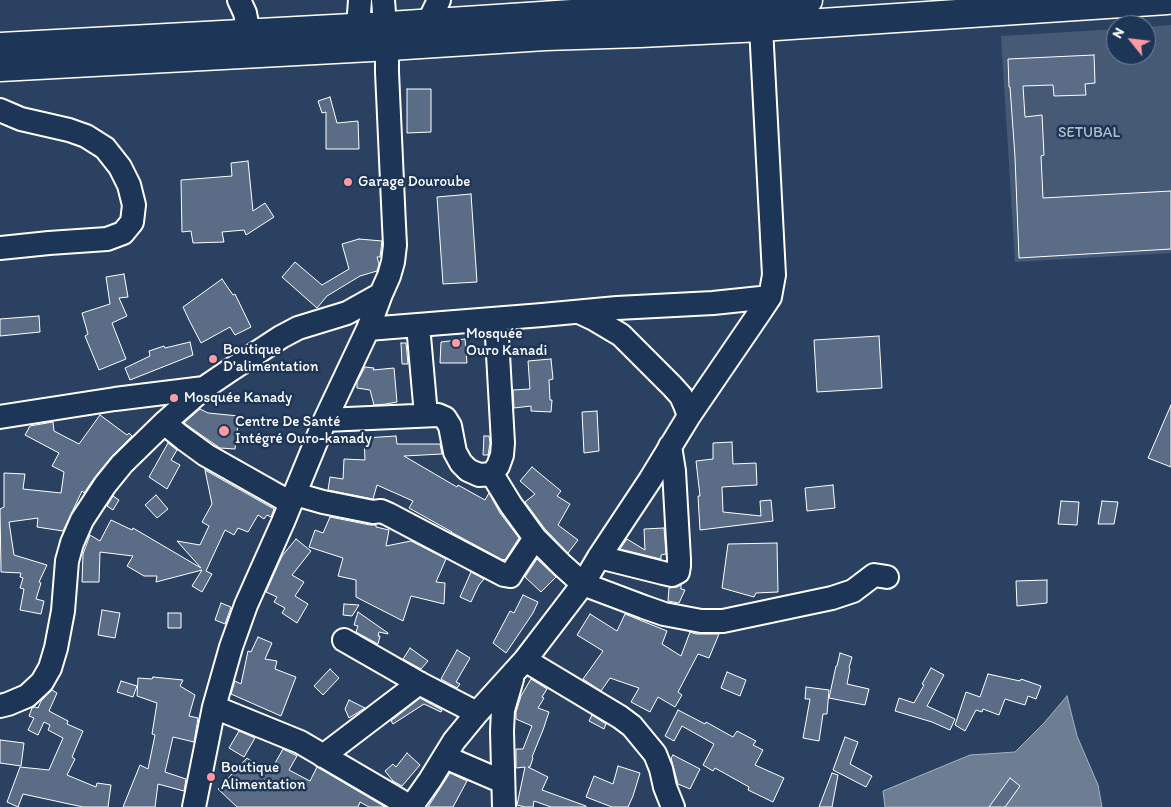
<!DOCTYPE html>
<meta charset="utf-8">
<style>
body{margin:0}
#map{position:relative;width:1171px;height:807px;overflow:hidden;background:#2a4161;font-family:Itim,sans-serif}
canvas{display:block}
.north{position:absolute;left:1106px;top:15px;width:50px;height:50px;box-sizing:border-box;background:#1d3557;border:1px solid #77869a;border-radius:50%;rotate:299deg;font-size:14px;font-weight:700;line-height:20px;text-align:center;color:#fff}
.north::after{content:'';display:block;margin:auto;width:18px;height:22px;background:#ff9aa2;clip-path:polygon(50% 0,100% 100%,50% 72%,0 100%)}
</style>
<div id="map">
<canvas width="1171" height="807"></canvas>
<div class="north">N</div>
</div>
<script>
const g = document.querySelector('canvas').getContext('2d');
g.lineJoin = 'round';
function fill(path, color) {
  g.fillStyle = color;
  g.fill(path, 'evenodd');
}
function toPath(rows) {
  const path = new Path2D();
  for (const r of rows) {
    path.moveTo(r[0], r[1]);
    for (let i = 2; i < r.length; i += 2) path.lineTo(r[i], r[i + 1]);
  }
  return path;
}
function strokePath(path, color, width, dash) {
  g.strokeStyle = color;
  g.lineWidth = width;
  g.lineCap = dash ? 'butt' : 'round';
  g.setLineDash(dash || []);
  g.stroke(path);
}
function drawText(font, color, halo, rows, align = 'center') {
  g.font = font + ' Itim,sans-serif';
  g.lineWidth = 5;
  g.setLineDash([]);
  g.textBaseline = 'middle';
  g.strokeStyle = halo;
  g.fillStyle = color;
  for (const [text, x, y, turn = 0] of rows) {
    g.save();
    g.translate(x, y);
    g.rotate((+turn || 0) * Math.PI / 180);
    g.textAlign = isNaN(turn) ? turn : align;
    if (halo) g.strokeText(text, 0, 0);
    g.fillText(text, 0, 0);
    g.restore();
  }
}
fill(toPath([
 [1171,25,1171,253,1015,262,1001,36,1116,29,1116,55,1146,55,1146,27]
]), '#465975');
const water = toPath([
 [1067,696,1077,736,1098,785,1102,807,885,807,883,791,970,755,1015,752,1044,723,1067,696]
]);
fill(water, '#6d7d92');
strokePath(water, '#a7b1be', 1);
const building = toPath([
 [1094,55,1095,83,1085,84,1086,95,1054,96,1053,85,1023,86,1025,117,1042,115,1044,155,1041,156,1043,198,1171,191,1171,249,1019,258,1015,157,1010,87,1009,87,1008,59,1094,55],
 [407,89,431,89,431,132,407,133,407,89],
 [330,97,337,123,358,121,359,149,326,149,326,112,322,113,318,101,330,97],
 [248,161,253,211,265,203,274,217,246,235,244,230,222,232,224,242,193,243,191,231,182,232,181,180,232,176,231,163,248,161],
 [471,194,477,282,443,284,437,197,471,194],
 [359,239,382,241,380,257,377,257,379,264,377,271,360,276,327,296,317,308,282,277,295,262,322,285,349,269,342,244,359,239],
 [124,274,128,297,119,298,127,316,112,323,126,359,99,370,85,336,88,334,82,313,110,304,106,277,124,274],
 [222,279,233,295,235,294,251,327,235,335,230,327,201,343,189,320,183,307,222,279],
 [39,316,40,332,0,336,0,319,39,316],
 [879,336,882,388,817,392,814,340,879,336],
 [465,339,467,363,440,363,441,342,465,339],
 [190,342,193,355,130,380,125,368,150,356,149,351,164,346,165,348,190,342],
 [401,343,406,343,408,364,402,364,401,343],
 [551,359,553,379,549,380,550,400,552,400,551,412,531,411,531,406,514,408,513,390,530,389,528,361,551,359],
 [365,367,374,368,373,370,394,368,397,402,386,404,374,405,370,390,357,388,357,382,365,367],
 [1171,405,1171,467,1148,458,1171,405],
 [200,409,208,413,239,416,235,449,220,448,184,423,200,409],
 [597,411,599,451,584,453,582,412,597,411],
 [100,415,127,435,129,433,132,436,112,456,95,477,84,493,82,491,63,531,37,527,38,518,9,522,14,555,47,565,39,582,41,583,36,599,44,601,41,614,20,610,24,589,20,588,23,578,20,577,21,573,1,572,0,509,4,507,4,473,25,474,23,489,61,493,64,472,52,466,59,453,25,435,30,426,53,422,54,431,79,444,100,415],
 [396,436,397,444,440,444,442,454,404,456,457,487,458,485,485,500,489,493,500,513,519,538,505,560,504,559,503,560,451,532,452,532,409,508,413,501,377,485,373,499,328,490,330,477,343,479,344,459,365,460,364,438,396,436],
 [484,436,489,436,490,443,488,455,483,455,484,436],
 [732,442,733,464,756,463,757,485,722,487,723,512,761,516,760,501,771,500,773,521,700,530,698,496,700,496,696,461,713,459,713,443,732,442],
 [168,443,177,450,171,460,180,465,167,489,149,477,168,443],
 [532,467,561,491,557,496,570,504,558,525,578,540,568,553,545,529,525,502,535,494,520,481,532,467],
 [205,470,274,509,271,517,267,515,264,519,258,515,248,532,238,528,234,535,225,530,206,571,212,574,202,592,192,586,202,570,156,582,157,576,144,576,127,566,133,556,100,552,99,582,82,582,83,554,90,535,100,541,111,520,132,530,133,528,201,568,177,541,200,545,209,526,202,522,212,504,205,470],
 [833,485,835,508,807,511,805,488,833,485],
 [156,495,168,509,157,518,145,505,156,495],
 [113,496,119,500,113,510,107,506,113,496],
 [1061,501,1079,502,1077,525,1058,524,1061,501],
 [1102,501,1118,502,1114,524,1098,524,1102,501],
 [330,517,370,525,376,525,376,527,389,530,386,546,411,541,446,559,436,582,445,583,444,604,411,596,403,621,356,597,356,580,338,576,343,558,309,547,315,530,323,533,330,517],
 [664,528,666,554,661,555,661,559,620,549,627,539,645,550,644,529,664,528],
 [296,539,311,551,292,575,304,582,295,596,308,604,297,623,282,613,285,608,274,602,277,597,266,592,282,556,296,539],
 [777,543,778,592,756,593,754,597,722,588,728,544,777,543],
 [537,559,556,577,541,592,525,577,537,559],
 [471,572,484,579,479,585,471,602,460,597,471,572],
 [1047,580,1047,603,1017,606,1016,581,1047,580],
 [681,585,681,589,685,590,679,603,668,601,669,588,677,587,681,585],
 [523,595,538,602,533,613,506,653,493,643,510,611,514,613,523,595],
 [221,603,231,607,225,624,215,620,221,603],
 [344,604,359,605,352,616,343,615,344,604],
 [102,610,120,613,115,638,98,635,102,610],
 [358,612,388,633,388,634,379,632,378,636,380,636,378,644,356,632,358,626,354,625,358,612],
 [168,613,181,613,181,628,168,628,168,613],
 [590,614,617,631,625,614,667,631,662,644,681,656,690,632,696,634,719,634,709,658,698,654,678,692,682,695,675,707,658,697,650,712,631,702,639,688,610,678,601,691,583,679,603,651,577,635,590,614],
 [258,637,272,643,265,659,277,661,275,669,296,677,281,716,231,694,235,681,241,684,248,651,251,652,258,637],
 [410,648,428,661,421,669,403,659,410,648],
 [457,650,470,658,456,682,460,684,457,688,441,679,457,650],
 [840,653,852,657,849,668,850,669,847,684,869,689,865,705,829,698,836,666,837,666,840,653],
 [931,668,944,675,927,706,955,719,950,730,932,722,895,711,899,698,914,703,924,685,922,684,931,668],
 [330,669,339,678,323,695,314,686,330,669],
 [727,672,746,680,740,696,721,688,727,672],
 [988,674,1020,681,1021,679,1041,686,1036,699,1028,696,1025,705,1005,699,999,715,983,709,982,712,976,710,965,731,955,725,966,692,980,697,988,674],
 [153,677,183,680,180,686,195,695,189,716,198,718,194,742,173,737,165,772,186,779,184,791,158,784,155,807,123,807,140,765,148,769,155,735,152,734,157,703,137,696,138,678,152,679,153,677],
 [531,679,547,689,542,697,544,698,538,708,549,712,543,730,532,757,533,758,530,767,528,767,548,777,542,790,586,806,586,807,551,807,534,801,533,807,525,807,517,805,525,767,516,768,516,749,523,749,532,726,516,719,516,712,521,696,531,679],
 [121,681,137,686,133,697,117,692,121,681],
 [806,687,829,690,827,714,823,714,819,741,803,738,810,699,805,699,806,687],
 [52,690,57,693,49,711,68,721,67,724,83,731,72,757,75,759,67,775,96,787,97,783,111,785,108,807,83,807,23,794,18,807,7,802,20,767,49,770,63,738,48,730,50,725,44,722,38,735,28,730,34,718,29,716,32,708,35,707,38,708,41,701,52,690],
 [420,698,442,710,441,712,424,704,393,724,391,721,420,698],
 [349,700,365,708,349,718,345,709,349,700],
 [678,710,705,724,706,722,733,737,737,731,756,741,753,745,763,750,755,765,784,778,773,802,748,790,749,787,715,768,713,771,703,765,714,744,682,726,674,741,665,736,678,710],
 [592,715,606,724,604,729,589,721,592,715],
 [239,731,255,738,244,757,229,748,239,731],
 [845,737,858,742,850,764,872,776,866,787,833,770,845,737],
 [0,740,24,743,21,766,0,763,0,740],
 [283,749,297,756,289,770,310,781,317,767,385,807,369,807,360,802,358,807,237,807,218,789,247,758,269,774,283,749],
 [407,753,420,765,402,786,393,781,385,771,393,764,396,767,407,753],
 [673,755,700,769,690,789,678,784,671,758,673,755],
 [618,766,640,773,633,796,628,807,612,807,586,797,594,776,613,784,618,766],
 [450,773,467,781,453,807,428,807,450,773],
 [832,773,838,775,832,807,819,807,832,773],
 [1010,778,1020,786,1005,807,989,807,1010,778]
]);
fill(building, '#5b6c86');
strokePath(building, '#fff', 1);
const minor = toPath([
 [239,0,245,13,249,34],
 [383,0,385,26],
 [428,23,439,0],
 [358,28,360,0],
 [0,110,21,119,69,130,86,136,105,148,120,167,129,185,134,205,132,222,123,233,107,239,49,243,0,248],
 [579,312,594,319,621,335,672,386,681,396,685,405,689,416],
 [418,325,426,415],
 [368,329,542,315,617,308,713,303,770,297],
 [0,417,115,399,204,388],
 [325,420,438,415,445,418,450,426,455,452,461,463,468,470,479,475,492,474,498,466,502,455,503,443,496,319],
 [164,423,184,439,206,455,291,503],
 [492,474,511,505,535,538,562,565,583,584,644,607,664,614,701,621,723,621,832,598,853,591,874,575,887,577],
 [295,494,323,502,373,512,381,511,388,514,504,575,510,576,513,571,535,538],
 [599,557,663,573,672,575,678,572,679,566,679,559,674,471,670,446],
 [344,640,419,683,477,713],
 [525,660,620,717,632,726,655,754,661,769,665,787,673,807],
 [0,706,8,704,27,696,42,682,50,668,56,648,63,611,67,561,72,543,82,520,105,485,122,464,164,423,204,388,229,371,281,337,298,328,347,313,381,294],
 [214,707,300,742,411,807],
 [323,756,419,683],
 [445,757,503,782],
 [194,807,214,707,231,647,246,605,283,522,325,420,368,329,381,294,389,276,393,262,395,245,394,225,387,72,387,59,390,46,389,29],
 [411,807,430,780,454,741,477,713,525,660,583,584,599,557,650,480,689,416,760,312,770,297,774,275,761,27],
 [504,807,502,731,503,710,512,679]
]);
const major = toPath([
 [0,47,389,26,769,1,808,0],
 [0,67,390,46,545,36,640,33,761,27,1167,0]
]);
strokePath(minor, '#fff', 26);
strokePath(major, '#fff', 31);
strokePath(minor, '#1d3557', 22);
strokePath(major, '#1d3557', 28);
for (const [x, y, r, color] of [
 [348,182,5,"#ff9aa2"],
 [456,343,5,"#ff9aa2"],
 [213,359,5,"#ff9aa2"],
 [174,398,5,"#ff9aa2"],
 [224,431,6,"#ff9aa2"],
 [211,777,5,"#ff9aa2"]
]) {
  const dot = new Path2D();
  dot.arc(x, y, r, 0, 2 * Math.PI);
  g.fillStyle = color;
  g.fill(dot);
  strokePath(dot, '#1d3557', 2);
}
drawText('15px', '#b5bdc8', '#1d3557', [
 ["SETUBAL",1089,133]
]);
drawText('15px', '#fff', '#1d3557', [
 ["Garage Douroube",358,182],
 ["Mosquée",466,334],
 ["Ouro Kanadi",466,351],
 ["Boutique",223,350],
 ["D'alimentation",223,367],
 ["Mosquée Kanady",184,398],
 ["Centre De Santé",235,422],
 ["Intégré Ouro-kanady",235,439],
 ["Boutique",221,768],
 ["Alimentation",221,785]
], 'left');
</script>
